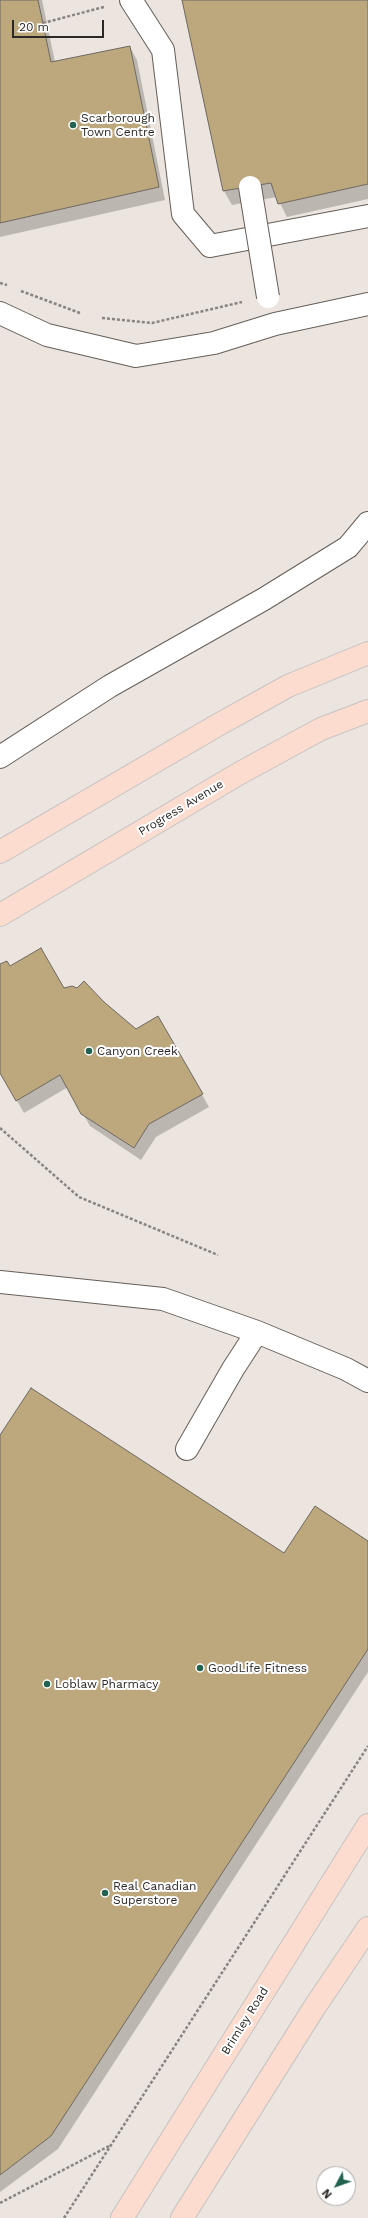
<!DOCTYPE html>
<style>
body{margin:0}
#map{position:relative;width:368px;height:2218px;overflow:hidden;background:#ece4de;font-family:"Work Sans",sans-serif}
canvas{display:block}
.north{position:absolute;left:316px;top:2166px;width:40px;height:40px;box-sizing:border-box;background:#fff;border:1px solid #aaa9a8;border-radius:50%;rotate:229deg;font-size:11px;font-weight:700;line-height:16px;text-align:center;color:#2b2826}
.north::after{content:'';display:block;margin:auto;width:14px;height:18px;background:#216251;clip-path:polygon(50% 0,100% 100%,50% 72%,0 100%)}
.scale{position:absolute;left:12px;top:20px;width:92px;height:18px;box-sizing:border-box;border:2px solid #2b2826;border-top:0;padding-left:5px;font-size:12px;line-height:14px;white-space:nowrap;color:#2b2826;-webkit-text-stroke:3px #fff;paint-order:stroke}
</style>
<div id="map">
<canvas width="368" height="2218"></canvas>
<div class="north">N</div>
<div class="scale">20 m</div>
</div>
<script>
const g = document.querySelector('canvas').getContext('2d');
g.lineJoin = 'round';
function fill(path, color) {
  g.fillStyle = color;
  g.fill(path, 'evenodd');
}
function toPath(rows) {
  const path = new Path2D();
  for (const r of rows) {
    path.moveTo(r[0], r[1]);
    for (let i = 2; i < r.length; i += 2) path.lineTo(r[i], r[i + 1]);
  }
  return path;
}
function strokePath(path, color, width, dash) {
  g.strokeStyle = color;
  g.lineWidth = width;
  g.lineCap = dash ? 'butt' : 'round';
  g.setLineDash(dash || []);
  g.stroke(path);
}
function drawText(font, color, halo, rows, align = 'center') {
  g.font = font + ' "Work Sans",sans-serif';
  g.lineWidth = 4;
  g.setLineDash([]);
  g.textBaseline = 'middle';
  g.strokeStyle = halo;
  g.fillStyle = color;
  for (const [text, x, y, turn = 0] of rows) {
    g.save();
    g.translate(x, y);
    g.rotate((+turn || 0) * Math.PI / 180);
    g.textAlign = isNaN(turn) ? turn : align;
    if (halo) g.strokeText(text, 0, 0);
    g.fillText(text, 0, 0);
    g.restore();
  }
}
fill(toPath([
 [0,0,42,0,55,62,130,47,137,60,165,200,0,237],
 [183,0,368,0,368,199,287,217,277,197,232,205,224,191],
 [0,966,10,967,103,1003,136,1030,158,1018,209,1107,156,1137,141,1160,90,1126,68,1087,24,1113,0,1071],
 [0,1437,284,1554,368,1542,368,1672,58,2149,0,2192]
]), '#0003');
const building = toPath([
 [0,0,38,0,51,62,130,46,159,187,0,223,0,0],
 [182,0,368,0,368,184,278,204,271,183,223,191,182,0],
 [41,948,64,988,72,986,77,988,84,981,104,1002,136,1029,158,1016,203,1094,149,1124,134,1148,81,1114,60,1075,16,1101,0,1073,0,964,7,961,10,966,41,948],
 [31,1388,284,1553,315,1506,368,1541,368,1649,51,2136,0,2175,0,1435,31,1388]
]);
fill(building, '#bda77d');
strokePath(building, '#6d6962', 1);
const minor = toPath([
 [131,0,163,50,183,214,210,246,368,216],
 [0,313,47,335,136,356,214,343,275,324,368,304],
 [0,757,110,686,264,599,348,547,368,523],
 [0,1282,163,1299,257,1332,346,1369,368,1381],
 [187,1449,233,1369,257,1332]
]);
const major = toPath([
 [0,852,216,726,288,686,368,653],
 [0,915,240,773,321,729,368,711],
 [122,2218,368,1825],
 [182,2218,314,2008,368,1928]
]);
strokePath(minor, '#655e59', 24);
strokePath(major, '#c4c3c2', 24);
strokePath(toPath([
 [43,23,104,7],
 [0,283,7,285],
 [21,291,80,313],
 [102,318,152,323,242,302],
 [0,1128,79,1197,218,1255],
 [0,2203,111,2145],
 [64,2218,368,1746]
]), '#898480', 2.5, [3, 2]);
strokePath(minor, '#fff', 22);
strokePath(major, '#fddcd0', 22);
const minorBridge = toPath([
 [250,187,268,297]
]);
strokePath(minorBridge, '#655e59', 24, []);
strokePath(minorBridge, '#fff', 22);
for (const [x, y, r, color] of [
 [73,125,4,"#216251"],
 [89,1051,4,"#216251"],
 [200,1668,4,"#216251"],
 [47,1684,4,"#216251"],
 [105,1893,4,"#216251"]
]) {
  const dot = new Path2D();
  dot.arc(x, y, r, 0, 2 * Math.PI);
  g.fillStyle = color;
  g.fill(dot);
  strokePath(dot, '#fff', 1.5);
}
drawText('12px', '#2b2826', '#fff', [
 ["Scarborough",81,118],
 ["Town Centre",81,132],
 ["Canyon Creek",97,1051],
 ["GoodLife Fitness",208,1668],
 ["Loblaw Pharmacy",55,1684],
 ["Real Canadian",113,1886],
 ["Superstore",113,1900]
], 'left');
drawText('12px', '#2b2826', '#fff', [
 ["Progress Avenue",181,808,-31],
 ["Brimley Road",245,2021,-58]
]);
</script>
